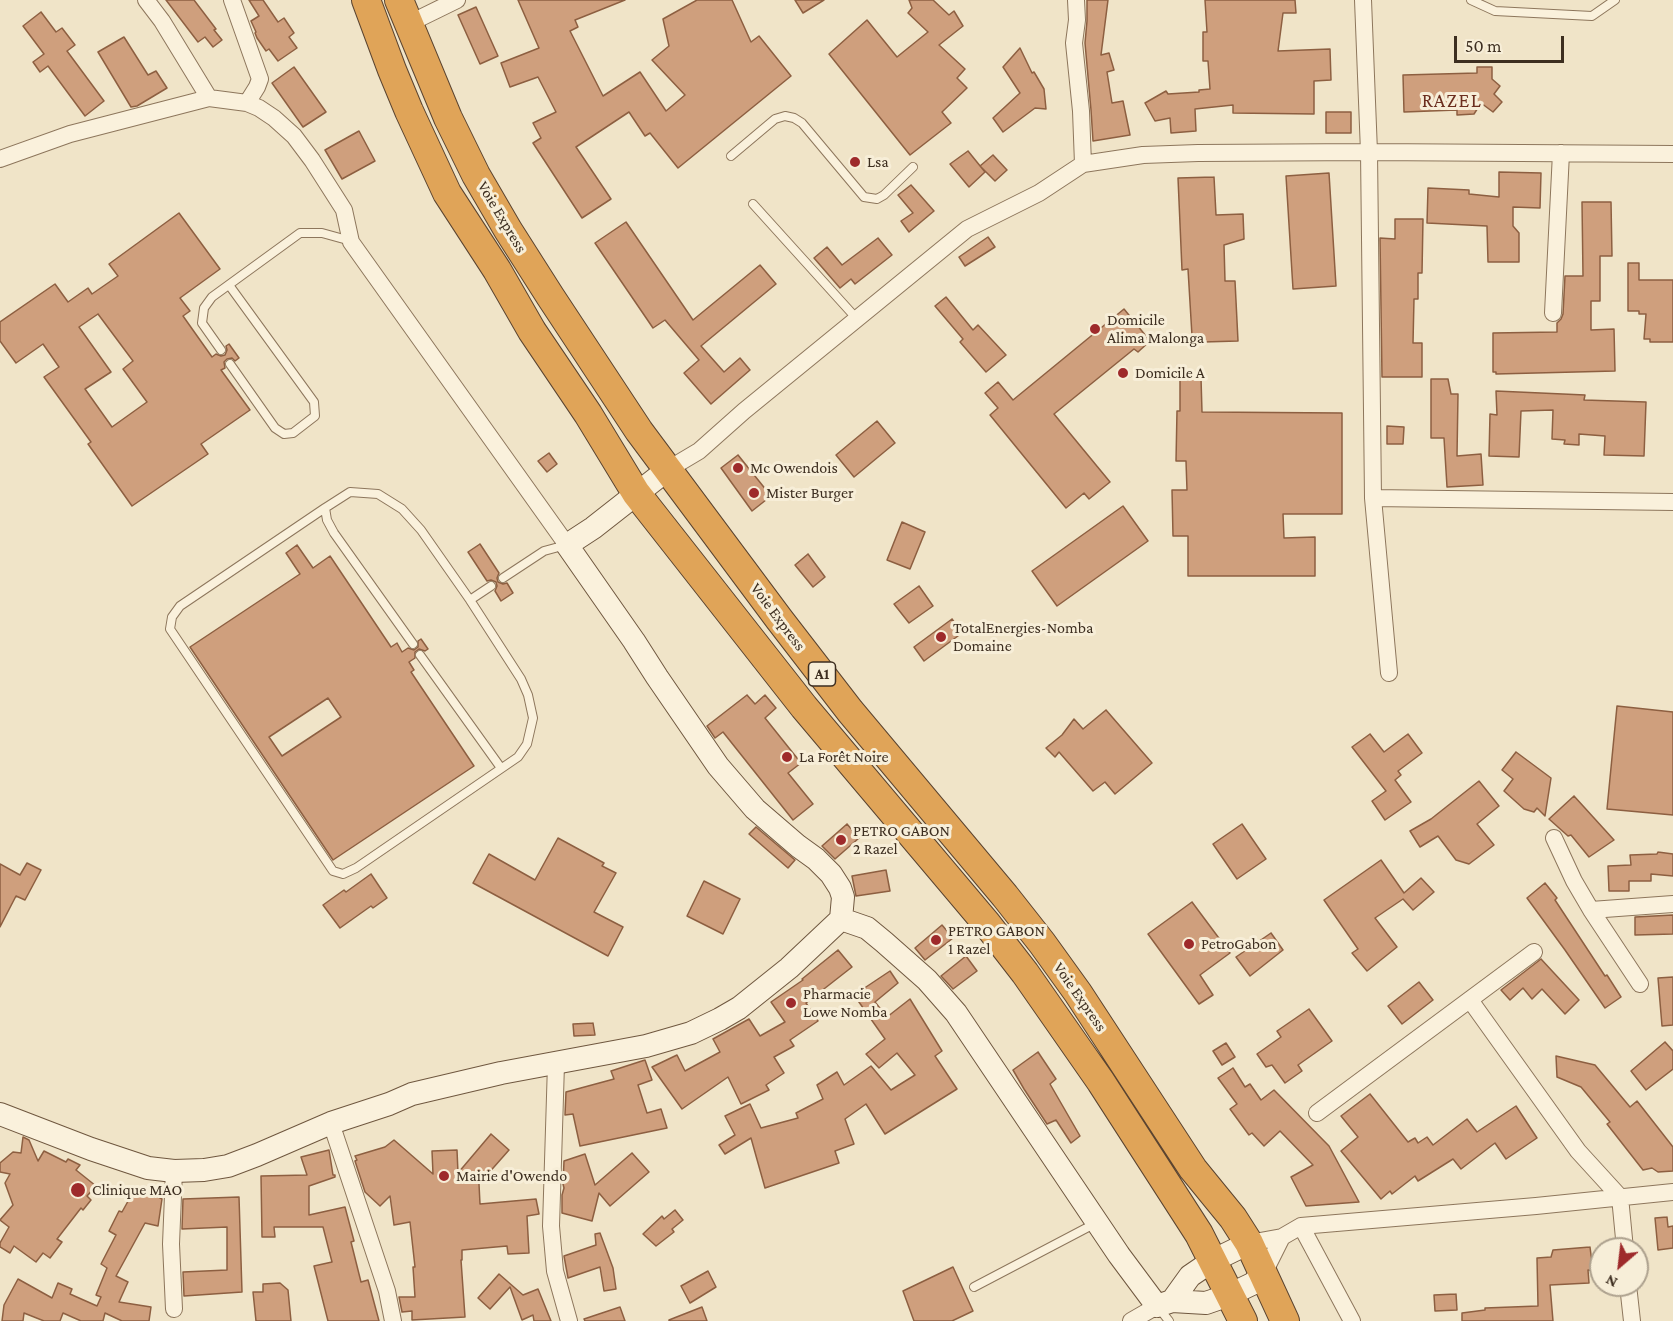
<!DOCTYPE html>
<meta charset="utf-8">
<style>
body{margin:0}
#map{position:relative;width:1673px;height:1321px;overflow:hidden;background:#f0e4c8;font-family:"Crimson Pro",serif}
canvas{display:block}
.north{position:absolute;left:1589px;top:1237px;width:60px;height:60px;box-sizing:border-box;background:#f7eed8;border:2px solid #ada18e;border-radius:50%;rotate:208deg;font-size:16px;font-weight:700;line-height:24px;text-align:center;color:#3d2e20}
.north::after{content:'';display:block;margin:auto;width:21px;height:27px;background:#9e2a2b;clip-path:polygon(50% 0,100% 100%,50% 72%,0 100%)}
.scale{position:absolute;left:1454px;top:36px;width:110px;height:27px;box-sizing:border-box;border:3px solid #3d2e20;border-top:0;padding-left:8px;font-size:18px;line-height:21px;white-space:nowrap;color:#3d2e20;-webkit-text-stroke:4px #f7eed8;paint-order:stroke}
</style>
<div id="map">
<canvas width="1673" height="1321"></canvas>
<div class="north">N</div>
<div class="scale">50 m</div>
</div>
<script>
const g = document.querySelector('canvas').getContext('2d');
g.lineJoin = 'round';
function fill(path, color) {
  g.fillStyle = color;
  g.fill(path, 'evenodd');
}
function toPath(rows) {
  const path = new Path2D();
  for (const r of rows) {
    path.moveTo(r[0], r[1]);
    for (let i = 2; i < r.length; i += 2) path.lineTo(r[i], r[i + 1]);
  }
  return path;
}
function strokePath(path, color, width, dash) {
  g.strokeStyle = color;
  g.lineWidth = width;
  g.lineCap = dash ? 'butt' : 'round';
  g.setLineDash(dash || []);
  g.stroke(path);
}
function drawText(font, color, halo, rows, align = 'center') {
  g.font = font + ' "Crimson Pro",serif';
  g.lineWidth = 6;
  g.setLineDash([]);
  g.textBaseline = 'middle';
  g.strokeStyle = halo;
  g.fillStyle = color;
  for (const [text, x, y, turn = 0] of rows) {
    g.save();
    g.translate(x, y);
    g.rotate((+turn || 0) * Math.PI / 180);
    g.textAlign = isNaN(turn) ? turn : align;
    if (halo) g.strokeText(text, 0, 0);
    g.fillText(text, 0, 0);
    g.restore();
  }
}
const building = toPath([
 [166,0,194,0,216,29,214,30,222,40,213,47,205,37,198,42,166,0],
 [249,0,263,0,278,22,284,18,294,33,289,37,297,48,278,61,269,49,266,51,257,38,255,33,256,32,251,21,259,16,249,0],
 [518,0,625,0,575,20,578,27,570,31,603,96,640,72,666,111,685,95,652,60,669,46,663,19,697,0,732,0,751,42,759,36,791,76,678,168,650,133,645,136,629,112,576,147,611,199,582,218,533,143,541,138,533,123,556,112,538,77,510,87,501,63,539,48,518,0],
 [795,0,824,0,803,13,795,0],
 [909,0,933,0,949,15,954,11,963,26,939,45,965,69,957,78,967,88,942,112,951,123,910,155,829,54,867,20,897,57,928,32,908,13,912,8,909,0],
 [1087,0,1108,0,1101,55,1109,53,1114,70,1107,72,1112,103,1123,101,1130,135,1093,141,1091,110,1085,43,1087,21,1087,0],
 [1205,0,1295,0,1296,13,1283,13,1278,51,1330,49,1331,80,1314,81,1314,114,1233,113,1233,105,1195,109,1196,131,1171,133,1170,118,1155,121,1145,103,1166,91,1168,94,1199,92,1199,90,1210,89,1208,61,1203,61,1203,32,1207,32,1205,0],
 [476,7,498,56,480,64,458,15,476,7],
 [41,12,56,32,62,28,75,45,67,51,104,101,85,116,48,66,40,72,33,62,44,54,23,26,41,12],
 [124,37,148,75,156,71,167,88,137,106,131,107,98,52,124,37],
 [1020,48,1032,73,1034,72,1044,89,1046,109,1035,108,1003,132,993,118,1020,93,1003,67,1020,48],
 [294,67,326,112,303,127,272,83,294,67],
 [1477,67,1492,67,1492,79,1500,86,1494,94,1502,102,1493,112,1481,103,1474,114,1457,115,1457,110,1404,112,1403,75,1477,73,1477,67],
 [1326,112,1351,112,1351,133,1326,133,1326,112],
 [359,131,375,161,342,179,325,150,359,131],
 [968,151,985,172,969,187,950,164,968,151],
 [993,155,1007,170,995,181,980,166,993,155],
 [1499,172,1541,173,1540,208,1513,207,1513,226,1519,233,1519,262,1488,262,1487,226,1427,223,1428,188,1469,190,1469,194,1499,197,1499,172],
 [1329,173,1336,286,1293,289,1286,176,1329,173],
 [1214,177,1216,215,1243,214,1244,239,1224,245,1225,281,1235,281,1238,341,1203,342,1192,336,1188,269,1182,270,1178,178,1214,177],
 [911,185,934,211,909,232,901,221,913,213,898,195,911,185],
 [1582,202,1611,202,1612,256,1600,256,1600,301,1591,301,1591,330,1614,329,1615,371,1496,374,1496,372,1493,372,1493,333,1557,332,1557,323,1561,319,1563,314,1565,276,1583,276,1582,202],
 [179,213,220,269,180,298,190,311,183,316,212,357,216,354,221,356,225,355,227,350,226,346,229,344,239,358,235,361,232,358,227,359,224,362,225,368,221,370,250,410,201,444,208,454,132,506,88,444,91,442,44,377,59,367,43,344,16,363,0,341,0,322,55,284,68,302,88,288,92,294,118,276,109,264,179,213],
 [98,314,133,361,123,369,147,402,112,427,85,389,111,372,79,327,98,314],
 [1395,219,1423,219,1422,273,1418,273,1418,299,1414,299,1413,343,1422,343,1422,377,1382,377,1380,238,1395,239,1395,219],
 [626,222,693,320,760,265,776,284,701,346,724,372,740,358,750,370,711,404,684,373,699,360,665,320,653,328,595,243,626,222],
 [988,237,995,247,965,266,959,257,988,237],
 [878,238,892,255,855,284,851,279,840,288,814,258,827,247,842,265,878,238],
 [1628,263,1639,263,1639,280,1673,280,1673,342,1650,342,1650,339,1644,339,1646,314,1639,314,1639,311,1628,311,1628,263],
 [946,297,973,330,978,325,1006,355,986,372,960,342,963,339,935,306,946,297],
 [1124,309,1150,341,1138,352,1134,349,1054,414,1110,482,1089,499,1084,493,1066,508,990,415,998,408,985,393,998,382,1013,400,1124,309],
 [1180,378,1201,378,1202,412,1342,413,1342,514,1283,514,1284,538,1315,537,1315,576,1188,576,1188,536,1173,536,1172,490,1187,490,1186,461,1176,461,1177,411,1180,411,1180,378],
 [1431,379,1448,379,1451,394,1458,394,1457,456,1481,454,1483,485,1447,487,1444,438,1431,438,1431,379],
 [1496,391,1585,395,1584,400,1646,402,1644,456,1604,455,1605,436,1579,434,1579,445,1564,444,1565,440,1552,439,1553,410,1521,411,1519,457,1489,456,1490,414,1497,415,1496,391],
 [877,421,895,443,854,477,836,455,877,421],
 [1387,426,1404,427,1403,444,1387,444,1387,426],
 [549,453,557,464,547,472,538,461,549,453],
 [738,455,771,496,752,511,721,468,738,455],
 [1123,506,1148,541,1057,606,1032,571,1123,506],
 [902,522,925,532,910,569,887,560,902,522],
 [480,544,499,573,497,578,498,582,503,584,507,583,513,593,501,601,495,591,497,586,496,582,491,580,487,581,468,552,480,544],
 [297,545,313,568,330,556,391,647,397,643,402,652,408,648,414,650,418,647,418,641,421,639,428,649,425,651,419,649,415,652,415,658,409,662,414,670,411,672,474,766,333,860,190,647,300,574,286,553,297,545],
 [328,698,341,717,282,756,269,737,328,698],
 [808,554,825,577,813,587,795,565,808,554],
 [919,586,933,606,909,623,894,604,919,586],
 [952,619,962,633,924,661,914,647,952,619],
 [747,695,755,704,765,695,776,708,765,718,801,763,788,773,813,804,793,820,723,732,715,738,707,726,747,695],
 [1617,706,1673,712,1673,815,1607,809,1617,706],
 [1106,710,1152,763,1115,794,1105,782,1093,791,1059,752,1055,757,1046,748,1062,735,1074,719,1083,729,1106,710],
 [1370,734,1384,752,1408,734,1422,753,1398,771,1401,775,1395,780,1411,802,1385,820,1372,801,1386,791,1352,747,1370,734],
 [1516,752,1551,778,1545,816,1537,808,1534,812,1524,809,1504,791,1513,779,1502,770,1516,752],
 [1479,781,1499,806,1477,824,1494,845,1469,864,1456,860,1438,836,1420,847,1410,831,1431,819,1479,781],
 [1574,796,1614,840,1589,857,1571,835,1568,836,1549,819,1574,796],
 [847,824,859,838,835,859,822,846,847,824],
 [1242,824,1266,859,1237,879,1213,844,1242,824],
 [756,827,795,860,788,868,749,834,756,827],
 [558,838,604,863,602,866,616,873,594,912,623,927,608,956,473,883,489,854,535,880,558,838],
 [1658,852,1673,854,1673,876,1651,874,1651,881,1629,881,1629,891,1609,891,1608,866,1631,865,1630,855,1657,854,1658,852],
 [1381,860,1404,893,1421,878,1434,892,1413,910,1403,899,1375,918,1397,947,1367,971,1352,953,1358,949,1324,900,1381,860],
 [27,863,41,870,25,900,16,896,0,927,0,864,20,875,27,863],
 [886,870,890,891,856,896,852,876,886,870],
 [371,874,387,898,373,908,371,906,340,928,323,905,344,890,346,892,371,874],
 [704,881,740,899,723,934,687,916,704,881],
 [1545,883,1557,898,1555,900,1605,976,1607,975,1621,997,1605,1008,1565,950,1527,898,1545,883],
 [1192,902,1230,953,1200,975,1213,995,1199,1004,1148,934,1192,902],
 [1673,915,1673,934,1635,935,1635,917,1673,915],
 [942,925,953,938,925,960,915,948,942,925],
 [1271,933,1283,950,1250,976,1236,957,1271,933],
 [838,950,852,967,806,1003,818,1021,790,1040,794,1046,774,1057,784,1073,766,1085,769,1090,741,1104,728,1077,682,1109,652,1067,677,1055,685,1071,720,1052,713,1039,749,1019,760,1036,785,1022,771,1002,803,980,802,979,838,950],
 [966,956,977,971,953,989,941,976,966,956],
 [1541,959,1579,1000,1565,1014,1542,989,1532,999,1523,988,1510,1000,1501,990,1541,959],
 [890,971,898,983,875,1002,887,1017,910,999,942,1051,935,1056,957,1089,885,1134,866,1104,845,1119,854,1144,835,1151,839,1163,765,1188,751,1138,725,1154,719,1145,735,1135,725,1116,750,1104,761,1128,798,1118,796,1113,823,1099,817,1085,837,1072,844,1085,871,1066,891,1090,915,1075,897,1053,879,1068,866,1054,885,1039,854,995,890,971],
 [1673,977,1673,1025,1662,1026,1658,978,1673,977],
 [1419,982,1433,1000,1402,1024,1388,1006,1419,982],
 [1309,1009,1332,1041,1298,1065,1302,1071,1285,1083,1272,1065,1266,1067,1257,1054,1281,1037,1277,1031,1309,1009],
 [593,1023,595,1035,574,1036,573,1024,593,1023],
 [1665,1042,1673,1051,1673,1069,1646,1090,1631,1071,1665,1042],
 [1226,1043,1235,1057,1222,1065,1213,1051,1226,1043],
 [1038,1052,1056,1079,1050,1084,1080,1136,1071,1143,1056,1120,1047,1124,1024,1089,1013,1070,1038,1052],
 [1556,1056,1595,1065,1630,1107,1637,1101,1673,1147,1673,1171,1658,1172,1652,1168,1643,1170,1607,1124,1610,1122,1581,1087,1557,1077,1556,1056],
 [645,1060,652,1080,638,1085,647,1113,661,1109,667,1128,580,1146,573,1114,565,1115,566,1092,614,1079,611,1071,645,1060],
 [1233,1068,1245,1087,1250,1084,1261,1100,1274,1090,1329,1146,1359,1202,1306,1206,1291,1177,1313,1165,1280,1131,1264,1146,1252,1133,1249,1135,1230,1109,1237,1104,1218,1078,1233,1068],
 [1370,1094,1408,1142,1415,1138,1418,1143,1427,1137,1433,1145,1467,1119,1477,1132,1516,1106,1537,1138,1506,1159,1495,1143,1461,1169,1453,1159,1418,1181,1415,1176,1392,1194,1390,1191,1381,1199,1341,1151,1358,1137,1341,1116,1370,1094],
 [491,1134,509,1150,479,1184,480,1204,536,1199,539,1214,527,1216,529,1253,508,1254,507,1246,462,1250,462,1260,461,1260,465,1317,412,1320,412,1311,402,1312,399,1297,415,1297,413,1267,415,1267,410,1222,394,1225,390,1196,380,1206,365,1192,355,1161,357,1160,355,1156,385,1147,394,1140,433,1174,432,1151,457,1150,458,1173,491,1134],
 [23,1137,29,1140,38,1161,44,1151,66,1162,68,1159,80,1165,76,1170,96,1186,87,1196,91,1200,83,1210,81,1208,57,1239,62,1242,50,1258,43,1253,36,1262,14,1246,10,1253,0,1247,0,1243,9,1227,0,1220,13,1205,5,1183,10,1174,0,1172,0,1163,13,1152,21,1153,23,1137],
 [329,1150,333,1175,335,1175,335,1177,309,1186,309,1215,345,1207,354,1241,351,1242,361,1282,368,1280,379,1321,328,1321,314,1266,332,1262,323,1227,274,1227,275,1237,262,1237,261,1176,307,1175,301,1157,329,1150],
 [632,1153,649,1172,610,1206,599,1193,592,1221,562,1213,562,1195,564,1188,563,1184,564,1161,585,1154,595,1185,632,1153],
 [140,1187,162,1199,158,1226,145,1223,116,1276,128,1282,119,1302,151,1307,149,1321,122,1321,105,1313,103,1321,81,1321,63,1313,60,1321,44,1321,24,1313,23,1321,2,1321,4,1305,18,1279,52,1298,58,1283,72,1289,70,1294,97,1306,101,1297,96,1295,107,1268,101,1264,116,1235,109,1231,119,1211,122,1212,132,1194,135,1196,140,1187],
 [239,1197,242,1292,184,1296,183,1272,227,1270,227,1227,182,1229,183,1199,239,1197],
 [675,1210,683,1220,672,1229,674,1232,656,1246,643,1234,662,1216,664,1219,675,1210],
 [1667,1217,1668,1227,1673,1226,1673,1248,1658,1250,1655,1218,1667,1217],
 [600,1233,613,1268,616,1289,604,1291,600,1267,568,1278,564,1256,596,1245,595,1234,600,1233],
 [1590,1247,1593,1271,1588,1270,1589,1283,1550,1285,1553,1321,1462,1321,1462,1313,1485,1310,1485,1308,1538,1306,1537,1258,1551,1257,1553,1250,1590,1247],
 [953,1267,973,1311,952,1321,914,1321,903,1291,953,1267],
 [708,1271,716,1287,690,1303,681,1286,708,1271],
 [499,1274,523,1295,538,1289,551,1321,534,1321,533,1315,522,1320,510,1287,490,1309,478,1298,499,1274],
 [280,1283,288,1290,291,1321,256,1321,253,1292,263,1292,263,1284,280,1283],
 [1456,1294,1457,1310,1435,1311,1434,1295,1456,1294],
 [620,1307,625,1321,585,1321,584,1319,620,1307],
 [702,1307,707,1321,669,1321,669,1320,702,1307]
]);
fill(building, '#cf9f7d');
strokePath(building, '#8d5f41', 1.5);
const lane = toPath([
 [1471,0,1495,11,1592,16,1615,0],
 [731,156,775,119,785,116,794,118,802,123,864,197,877,199,884,195,913,167],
 [753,204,857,319],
 [229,285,314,402,315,416,293,433,284,434,275,428,230,364],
 [221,350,202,323,204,308,212,297,300,233,322,233,351,241],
 [325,508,180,606,172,617,170,629,333,871,343,874,356,868,518,757,527,744,533,718,528,695,521,679,470,600,421,530,402,509,378,494,350,492,325,508,327,520,334,533,413,644],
 [503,578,544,551,566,545],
 [470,600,491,586],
 [420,655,501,768],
 [974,1287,1096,1223],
 [1158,1307,1169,1321]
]);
const street = toPath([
 [146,0,162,21,209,98],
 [232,0,260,79,257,87,247,103],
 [1076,0,1077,20,1074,43,1081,111,1083,164],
 [1363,0,1369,152,1373,498,1389,673],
 [408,24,457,0],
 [0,159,70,134,209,98,247,103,259,108,274,118,294,136,312,160,344,210,351,242,567,545],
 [1553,313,1561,153],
 [667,470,699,451,744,411,967,229,1039,193,1083,164,1143,155,1198,153,1369,152,1673,154],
 [1373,498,1673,502],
 [1554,838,1574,881,1591,910,1640,984],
 [1591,910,1673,904],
 [1470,1000,1578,1151,1620,1197,1625,1249],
 [556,1064,551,1226,555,1271,569,1321],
 [1317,1113,1534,952],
 [331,1123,387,1291,393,1321],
 [174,1171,171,1244,174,1309],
 [1301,1226,1352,1321],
 [1249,1243,1282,1237,1301,1226,1536,1206,1673,1192],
 [1263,1275,1282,1237],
 [1628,1285,1632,1321],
 [1131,1321,1157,1306]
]);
const secondary = toPath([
 [841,919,867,928,884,942,927,980,956,1013,1119,1255,1157,1306,1172,1301,1206,1303,1229,1295,1252,1284,1263,1275],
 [0,1114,91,1149,148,1168,174,1171,204,1170,228,1166,257,1155,331,1123,389,1104,412,1094,501,1073,646,1046,691,1033,720,1019,739,1008,789,968,841,919,843,897,840,888,831,874,816,859,798,846,755,809,718,766,657,677,634,641,567,545,593,528,667,470],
 [1172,1301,1190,1276,1212,1261,1249,1243]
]);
const highway = toPath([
 [366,0,392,70,409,111,447,193,497,270,532,331,588,414,636,493,804,707,987,924,1025,973,1101,1082,1199,1234,1243,1321],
 [399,0,448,118,476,175,508,230,550,296,639,431,779,619,850,711,1005,896,1042,943,1078,993,1193,1169,1233,1218,1249,1243,1285,1321]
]);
strokePath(lane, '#8d765c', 10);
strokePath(street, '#8d765c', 18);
strokePath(secondary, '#6f573f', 24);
strokePath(highway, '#5b4430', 30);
strokePath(lane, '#faf1dc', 8);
strokePath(street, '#faf1dc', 16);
strokePath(secondary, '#faf1dc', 22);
strokePath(highway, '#e0a458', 28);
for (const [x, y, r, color] of [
 [855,162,6,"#9e2a2b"],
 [1095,329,6,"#9e2a2b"],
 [1123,373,6,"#9e2a2b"],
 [738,468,6,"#9e2a2b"],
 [754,493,6,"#9e2a2b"],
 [941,637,6,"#9e2a2b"],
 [787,757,6,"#9e2a2b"],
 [841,840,6,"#9e2a2b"],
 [936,940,6,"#9e2a2b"],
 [1189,944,6,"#9e2a2b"],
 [791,1003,6,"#9e2a2b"],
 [444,1176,6,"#9e2a2b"],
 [78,1190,8,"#9e2a2b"]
]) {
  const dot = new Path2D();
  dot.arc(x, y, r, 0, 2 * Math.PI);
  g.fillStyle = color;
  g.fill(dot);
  strokePath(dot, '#f7eed8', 2);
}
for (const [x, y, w] of [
 [822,674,27]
]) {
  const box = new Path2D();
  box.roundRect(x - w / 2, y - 12, w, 24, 4.5);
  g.fillStyle = '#f7eed8';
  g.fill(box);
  strokePath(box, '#3d2e20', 1.5);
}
drawText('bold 15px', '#3d2e20', null, [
 ["A1",822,674]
]);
drawText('16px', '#3d2e20', '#f7eed8', [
 ["Lsa",867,162],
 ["Domicile",1107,320],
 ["Alima Malonga",1107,338],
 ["Domicile A",1135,373],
 ["Mc Owendois",750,468],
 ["Mister Burger",766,493],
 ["TotalEnergies-Nomba",953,628],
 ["Domaine",953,646],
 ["La Forêt Noire",799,757],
 ["PETRO GABON",853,831],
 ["2 Razel",853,849],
 ["PETRO GABON",948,931],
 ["1 Razel",948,949],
 ["PetroGabon",1201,944],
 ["Pharmacie",803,994],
 ["Lowe Nomba",803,1012],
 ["Mairie d'Owendo",456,1176],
 ["Clinique MAO",92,1190]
], 'left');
drawText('16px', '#3d2e20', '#f7eed8', [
 ["Voie Express",502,217,59],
 ["Voie Express",778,617,53],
 ["Voie Express",1080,997,55]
]);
g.letterSpacing = '1.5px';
drawText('20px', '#6b2e1e', '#f7eed8', [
 ["RAZEL",1452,101]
]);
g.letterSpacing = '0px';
</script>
